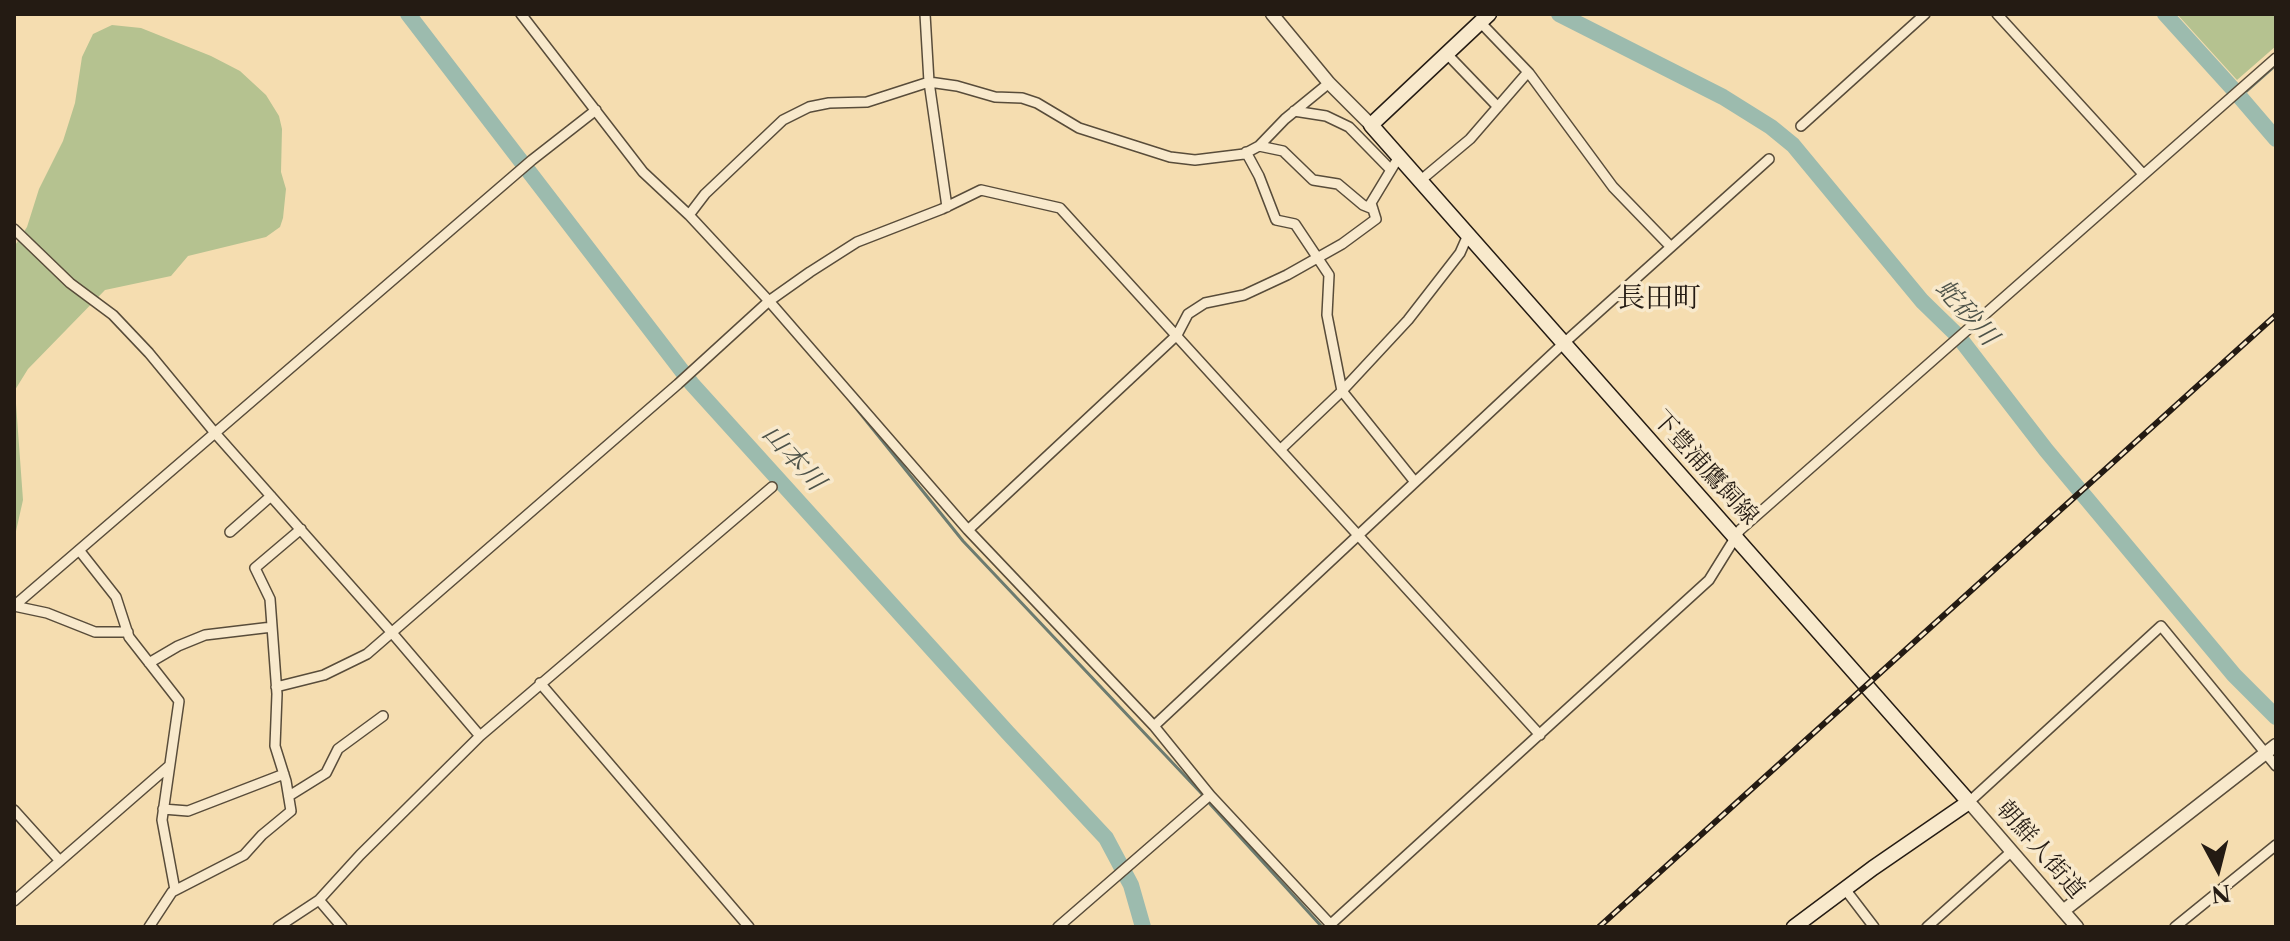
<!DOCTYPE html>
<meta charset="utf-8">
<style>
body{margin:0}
#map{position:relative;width:2290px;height:941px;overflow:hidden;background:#f5ddb0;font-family:"Libre Caslon Text",serif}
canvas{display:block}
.frame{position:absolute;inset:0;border:16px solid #241b13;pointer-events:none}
.north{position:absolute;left:2178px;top:829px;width:80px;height:80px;-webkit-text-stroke:6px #f8e9cc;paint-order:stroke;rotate:173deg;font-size:22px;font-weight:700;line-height:32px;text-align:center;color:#241b13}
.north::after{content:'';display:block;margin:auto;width:28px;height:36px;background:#241b13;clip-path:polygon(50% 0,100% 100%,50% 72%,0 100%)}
</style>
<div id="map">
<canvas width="2290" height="941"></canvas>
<div class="frame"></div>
<div class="north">N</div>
</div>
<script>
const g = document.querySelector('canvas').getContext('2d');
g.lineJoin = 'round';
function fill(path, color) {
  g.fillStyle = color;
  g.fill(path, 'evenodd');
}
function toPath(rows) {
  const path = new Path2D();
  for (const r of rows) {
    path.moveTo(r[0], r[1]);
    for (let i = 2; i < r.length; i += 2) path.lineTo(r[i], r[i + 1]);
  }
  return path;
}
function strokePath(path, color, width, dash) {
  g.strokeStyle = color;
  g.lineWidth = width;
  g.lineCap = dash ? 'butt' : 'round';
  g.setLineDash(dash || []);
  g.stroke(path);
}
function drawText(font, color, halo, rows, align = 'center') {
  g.font = font + ' "Libre Caslon Text","Noto Serif JP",serif';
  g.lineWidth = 7;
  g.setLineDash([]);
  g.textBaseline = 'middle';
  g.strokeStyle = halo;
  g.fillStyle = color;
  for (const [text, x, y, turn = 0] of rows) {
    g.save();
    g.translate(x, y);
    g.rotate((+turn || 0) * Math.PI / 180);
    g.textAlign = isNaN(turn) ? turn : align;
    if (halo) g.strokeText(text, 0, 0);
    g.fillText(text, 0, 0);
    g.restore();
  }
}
fill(toPath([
 [2177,14,2276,14,2276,46,2237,80],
 [112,25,141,28,211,56,240,71,266,95,279,116,282,129,281,172,286,189,283,218,280,227,266,237,188,256,171,276,105,290,28,369,15,390,23,500,14,540,14,247,27,227,39,189,63,141,75,103,82,57,93,34]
]), '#b5c290');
strokePath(toPath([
 [2240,97,2276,65],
 [851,402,963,541,1202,794],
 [1210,804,1322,927]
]), '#6c7b70', 3);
strokePath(toPath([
 [408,14,692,384,1008,733,1106,838,1131,885,1143,927],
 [1559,14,1723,97,1771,127,1793,145,1922,301,1958,336,2046,450,2234,675,2276,717],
 [2165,14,2233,89],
 [2240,97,2276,139]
]), '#9cbbae', 16);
const minor = toPath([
 [521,14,643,172,689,215,769,301,968,530,1154,726,1210,795,1333,927],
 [925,14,929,82,947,207],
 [1997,14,2143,174],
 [1480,22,1529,73,1613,187,1671,247],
 [1447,54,1498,107],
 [1294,111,1326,116,1349,127,1391,170],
 [1801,126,1925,14],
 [1259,146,1283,151,1313,180,1338,184,1363,205,1373,209],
 [1246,152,1259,176,1276,220,1295,224,1329,275,1327,315,1342,391,1415,482],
 [1421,180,1470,139,1528,72],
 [689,215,705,194,783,120,809,107,829,103,867,102,929,82,957,86,995,97,1022,98,1037,103,1079,128,1170,157,1195,160,1244,154,1259,146,1285,119,1329,83],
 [14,229,70,283,113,315,149,353,215,433,393,634,480,736],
 [1281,449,1342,391,1408,320,1460,253,1468,235],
 [968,530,1177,335,1188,314,1205,303,1244,295,1287,275,1342,244,1376,219,1371,203,1400,155],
 [230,532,271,496],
 [79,550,116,597,129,637,179,701,162,820,175,890],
 [14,606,532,160,596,110],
 [14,606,47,613,95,632,128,632],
 [149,663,178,646,205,635,272,627],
 [540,683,749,927],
 [276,687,324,675,367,654,678,384,769,301,810,272,857,242,942,209,981,190,1060,208,1540,735],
 [1154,726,1564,343,1769,159],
 [289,796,326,773,338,749,383,716],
 [1969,802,2161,626,2276,766],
 [163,809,188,811,284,774],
 [14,810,60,861],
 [1845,889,1874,927],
 [319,900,342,927],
 [14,901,169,766],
 [1331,924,1709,580,1740,530,2276,58],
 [149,927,172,892,244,855,262,835,291,811,286,781,275,746,277,694,270,599,255,568,301,529],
 [278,927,319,900,360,855,480,736,772,487],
 [1058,927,1210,795],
 [1927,927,2012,851],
 [2175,927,2276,845]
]);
const tertiary = toPath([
 [1272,14,1329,83,1371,125],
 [1969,802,2077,927],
 [2063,911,2276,745]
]);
const secondary = toPath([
 [1489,14,1371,125,1969,802,1873,868,1794,927]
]);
strokePath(minor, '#584c3a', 12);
strokePath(tertiary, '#584c3a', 15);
strokePath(secondary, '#241b13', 17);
strokePath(minor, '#f8e9cc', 9);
strokePath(tertiary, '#f8e9cc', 12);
strokePath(secondary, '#f8e9cc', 14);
const rail = toPath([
 [1599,927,2276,315]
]);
strokePath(rail, '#241b13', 6);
strokePath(rail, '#f8e9cc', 3, [9]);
drawText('24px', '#241b13', '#f8e9cc', [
 ["下豊浦鷹飼線",1705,468,48],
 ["朝鮮人街道",2040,850,49]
]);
drawText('italic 26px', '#4e5349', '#f8e9cc', [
 ["蛇砂川",1966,313,48],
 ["山本川",793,458,48]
]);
drawText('28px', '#241b13', '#f8e9cc', [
 ["長田町",1659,299]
]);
</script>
